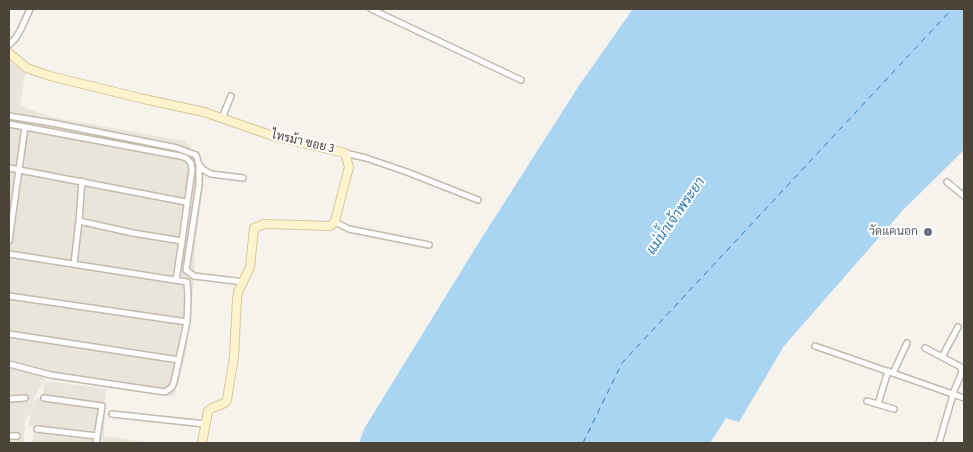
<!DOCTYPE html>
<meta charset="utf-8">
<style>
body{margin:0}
#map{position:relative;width:973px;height:452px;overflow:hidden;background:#f6f3ec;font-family:"Fira Sans Condensed",sans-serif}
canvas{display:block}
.frame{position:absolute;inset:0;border:10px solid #4b4439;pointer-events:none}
</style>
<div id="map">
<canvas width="973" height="452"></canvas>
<div class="frame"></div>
</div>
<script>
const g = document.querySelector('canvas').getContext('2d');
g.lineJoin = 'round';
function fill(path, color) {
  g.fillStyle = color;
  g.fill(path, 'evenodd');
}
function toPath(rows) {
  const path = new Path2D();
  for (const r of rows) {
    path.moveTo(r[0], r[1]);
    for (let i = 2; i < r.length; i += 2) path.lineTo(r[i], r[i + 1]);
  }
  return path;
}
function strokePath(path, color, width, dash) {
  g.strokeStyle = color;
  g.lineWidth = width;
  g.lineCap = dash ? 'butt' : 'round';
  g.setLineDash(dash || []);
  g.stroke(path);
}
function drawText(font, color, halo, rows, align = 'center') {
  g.font = font + ' "Fira Sans Condensed",Sarabun,sans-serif';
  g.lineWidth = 4;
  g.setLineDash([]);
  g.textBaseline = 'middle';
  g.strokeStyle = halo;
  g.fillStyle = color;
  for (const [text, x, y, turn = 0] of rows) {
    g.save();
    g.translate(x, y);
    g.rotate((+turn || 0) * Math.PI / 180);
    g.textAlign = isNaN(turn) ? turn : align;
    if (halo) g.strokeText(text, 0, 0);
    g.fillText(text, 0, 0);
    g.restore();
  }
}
fill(toPath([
 [9,62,26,69,20,106,55,118,185,141,205,168,195,249,194,279,186,355,174,397,46,378,34,398,32,411,36,398,41,398,45,381,106,389,104,436,151,443,32,443,34,426,29,425,31,414,25,419,24,443,9,443]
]), '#eae5da');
fill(toPath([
 [633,9,964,9,964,150,903,210,784,346,739,422,726,418,710,443,359,443,364,429,481,239,580,84]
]), '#a9d4f2');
strokePath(toPath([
 [583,443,622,363,952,9]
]), '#2e7ab2', 1, [6, 5]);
const street = toPath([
 [371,9,521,80],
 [9,45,15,39,21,29,30,9],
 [9,116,52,123,177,148,196,155,199,165,199,185,186,270,194,276,244,282],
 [222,118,231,96],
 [9,124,180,156,186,158,191,163,192,170,182,241,133,233,79,221,82,181],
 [345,153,366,158,407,172,478,200],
 [199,165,204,170,211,174,243,178],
 [9,168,186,202],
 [947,182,964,196],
 [335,222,349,229,429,245],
 [9,241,25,127],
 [9,254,187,282,188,297,187,322,174,382,172,387,165,392,51,375,9,364],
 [74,264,79,221],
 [176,280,182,241],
 [9,296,187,322],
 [9,334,179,360],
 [815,346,964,398],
 [925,348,942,357],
 [893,373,907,343],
 [44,398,102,406,96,443],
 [9,399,25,398],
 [867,401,894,409],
 [878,404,888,371],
 [112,414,205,424],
 [37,429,97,436],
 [9,436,17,436],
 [939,443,954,391,962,372,961,367,942,357,958,327]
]);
const secondary = toPath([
 [9,53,27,68,50,76,144,99,204,112,273,136,345,153,349,167,336,217,335,222,330,226,264,224,254,228,250,267,238,292,237,299,234,356,227,400,225,403,212,408,208,411,202,443]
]);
strokePath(street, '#c2bbae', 8);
strokePath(secondary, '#d6c79b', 10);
strokePath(street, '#fff', 5);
strokePath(secondary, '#fff3cd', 8);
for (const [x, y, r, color] of [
 [928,232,5,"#6b7280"]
]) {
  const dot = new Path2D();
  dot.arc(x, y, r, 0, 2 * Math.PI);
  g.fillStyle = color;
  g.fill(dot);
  strokePath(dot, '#fff', 2);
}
drawText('12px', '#4b4439', '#fff', [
 ["ไทรม้า ซอย 3",303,142,13]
]);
drawText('12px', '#5b616d', '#fff', [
 ["วัดแคนอก",918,232]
], 'right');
drawText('italic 14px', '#2e7ab2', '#fff', [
 ["แม่น้ำเจ้าพระยา",676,216,-55]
]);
</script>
